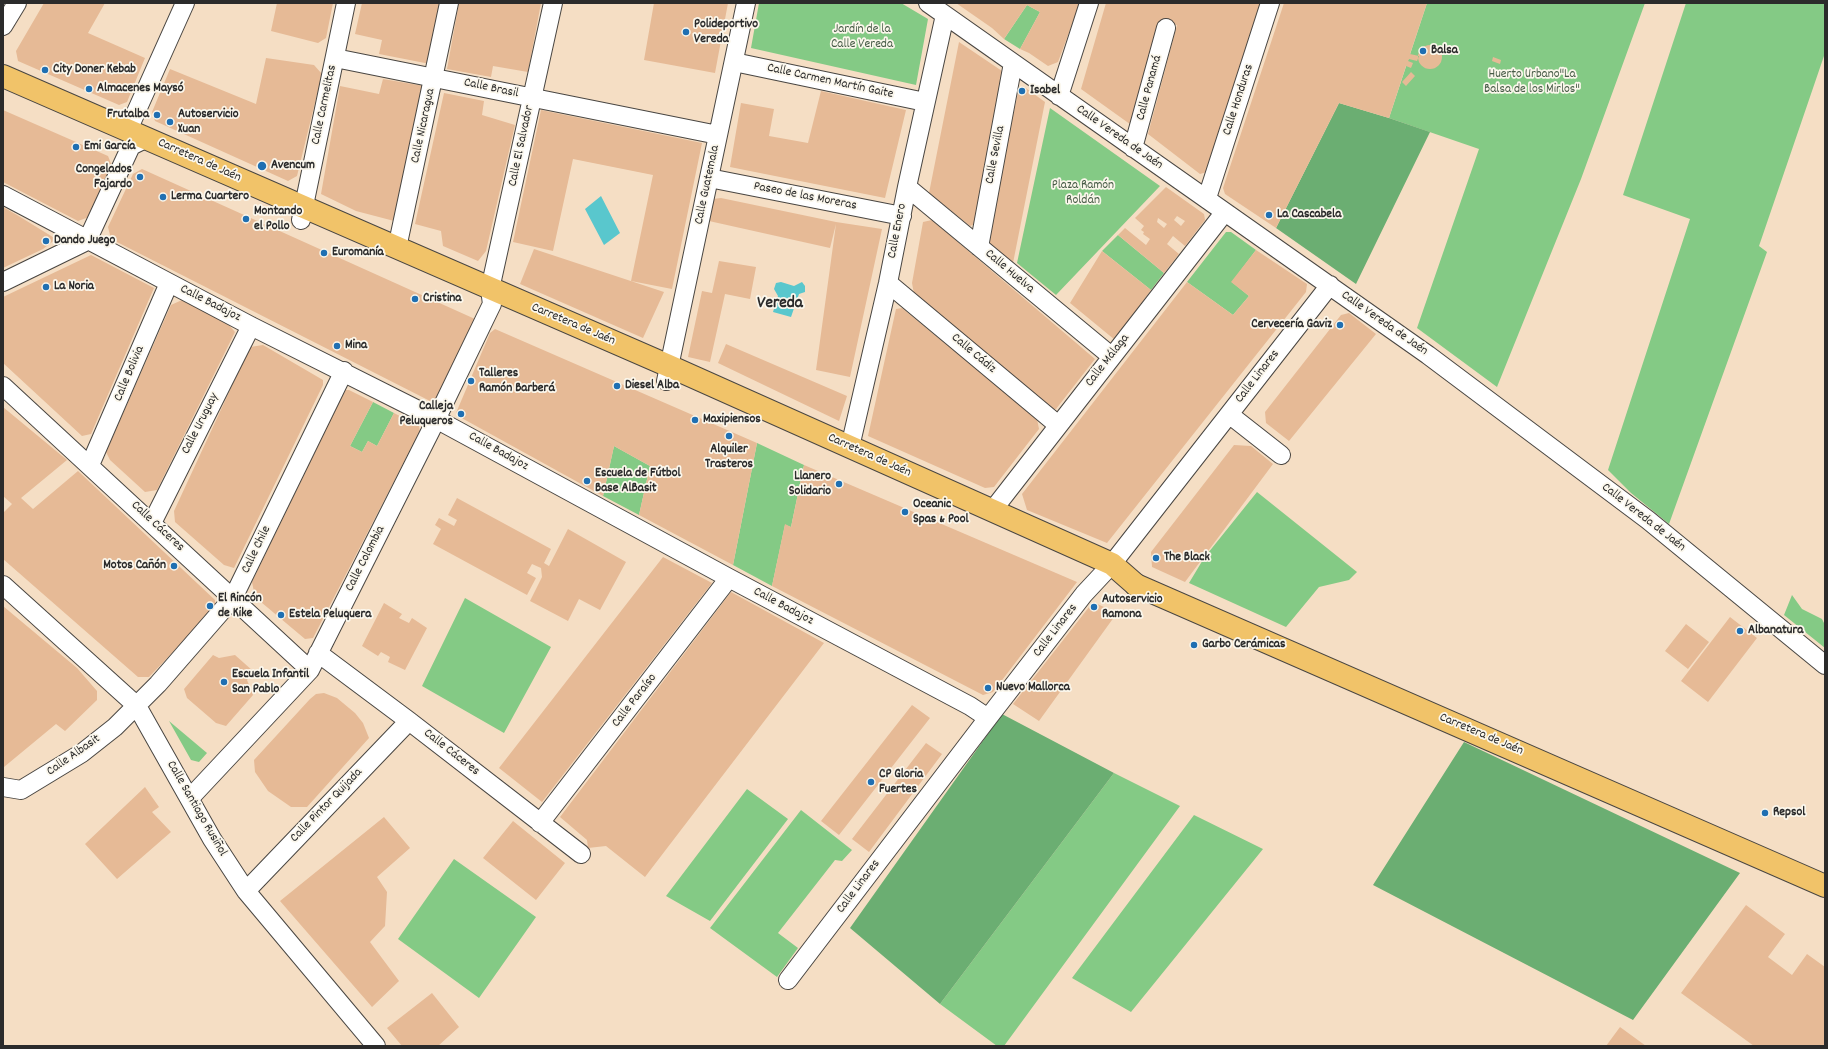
<!DOCTYPE html>
<meta charset="utf-8">
<style>
body{margin:0}
#map{position:relative;width:1828px;height:1049px;overflow:hidden;background:#f5dec4;font-family:Dekko,sans-serif}
canvas{display:block}
.frame{position:absolute;inset:0;border:4px solid #2b2b2b;pointer-events:none}
</style>
<div id="map">
<canvas width="1828" height="1049"></canvas>
<div class="frame"></div>
</div>
<script>
const g = document.querySelector('canvas').getContext('2d');
g.lineJoin = 'round';
function fill(path, color) {
  g.fillStyle = color;
  g.fill(path, 'evenodd');
}
function toPath(rows) {
  const path = new Path2D();
  for (const r of rows) {
    if (r.length === 3) {
      path.moveTo(r[0] + r[2], r[1]);
      path.arc(r[0], r[1], r[2], 0, 2 * Math.PI);
      continue;
    }
    path.moveTo(r[0], r[1]);
    for (let i = 2; i < r.length; i += 2) path.lineTo(r[i], r[i + 1]);
  }
  return path;
}
function strokePath(path, color, width, dash) {
  g.strokeStyle = color;
  g.lineWidth = width;
  g.lineCap = dash ? 'butt' : 'round';
  g.setLineDash(dash || []);
  g.stroke(path);
}
function drawText(font, color, halo, rows, align = 'center') {
  g.font = font + ' Dekko,sans-serif';
  g.lineWidth = 3.5;
  g.setLineDash([]);
  g.textBaseline = 'middle';
  g.strokeStyle = halo;
  g.fillStyle = color;
  for (const [text, x, y, turn = 0] of rows) {
    g.save();
    g.translate(x, y);
    g.rotate((+turn || 0) * Math.PI / 180);
    g.textAlign = isNaN(turn) ? turn : align;
    if (halo) g.strokeText(text, 0, 0);
    g.fillText(text, 0, 0);
    g.restore();
  }
}
fill(toPath([
 [759,3,901,3,928,19,916,85,751,48],
 [1427,3,1645,3,1581,179,1497,387,1417,328,1479,149,1389,118],
 [1686,3,1825,3,1825,53,1759,246,1767,252,1669,524,1631,493,1608,470,1690,219,1623,195],
 [1027,5,1040,12,1020,49,1004,39],
 [1050,108,1160,186,1056,295,1017,263],
 [1226,232,1231,232,1256,250,1232,282,1249,296,1233,315,1187,282],
 [1118,235,1164,273,1151,290,1102,251],
 [373,402,394,413,377,446,368,441,362,452,350,446],
 [757,443,804,465,791,527,785,525,772,586,733,565],
 [614,446,650,466,639,515,603,496],
 [1257,492,1357,572,1349,580,1319,587,1286,627,1189,583,1204,558],
 [1792,595,1802,609,1822,619,1825,625,1825,648,1784,615],
 [465,598,551,647,504,733,422,686],
 [169,721,207,753,199,762,191,760],
 [1114,773,1180,806,1004,1046,997,1046,940,1004],
 [747,789,788,819,710,921,666,896],
 [801,810,852,850,842,861,835,860,778,933,798,948,777,977,710,928],
 [1194,815,1263,849,1131,1012,1072,978],
 [454,859,536,917,479,998,398,939]
]), '#84ca85');
fill(toPath([
 [1339,103,1389,118,1430,132,1356,284,1276,228],
 [1002,714,1114,773,940,1004,850,928],
 [1464,742,1740,873,1633,1020,1373,885]
]), '#6bae72');
fill(toPath([
 [601,196,620,233,604,245,585,209],
 [781,282,794,286,802,282,805,286,805,292,799,294,791,317,773,312,778,296,774,289,776,283]
]), '#59c7cd');
fill(toPath([
 [44,3,105,3,88,33,145,58,127,102,119,105,18,61,16,51],
 [277,3,333,3,326,38,318,43,271,31],
 [362,3,441,3,430,64,379,54,382,40,355,34],
 [459,3,541,3,528,72,493,66,491,77,447,69],
 [654,3,728,3,715,73,644,60],
 [956,3,1080,3,1058,62,1048,66,1029,53,1020,49,1040,12,1027,5,1004,39,992,28],
 [1106,3,1260,3,1210,171,1200,174,1148,134,1177,25,1162,22,1134,127,1081,89],
 [1284,3,1427,3,1410,54,1419,56,1417,61,1409,59,1408,61,1413,63,1411,68,1406,66,1389,118,1339,103,1276,228,1225,194,1223,188],
 [959,42,1005,73,975,224,970,226,929,193],
 [1430,57,12],
 [1493,57,1501,60,1500,64,1492,61],
 [266,58,314,65,322,74,297,176,288,181,155,121,152,112,170,69,256,104],
 [1411,72,1415,76,1406,86,1402,82],
 [383,79,424,86,398,222,356,211,321,194,340,86,379,94],
 [1023,86,1045,102,1013,263,986,241,1019,88],
 [821,91,906,110,885,198,730,167,741,103,774,109,769,136,808,143],
 [444,93,484,101,482,115,515,125,486,251,478,261,443,246,441,231,415,224],
 [3,110,108,156,112,166,89,217,78,221,3,182],
 [541,110,702,143,672,289,631,281,653,175,573,159,553,251,513,242],
 [142,169,475,319,437,398,430,401,111,239,108,227,133,174],
 [1166,187,1204,214,1205,220,1185,246,1173,236,1167,244,1179,254,1164,273,1118,235,1125,228,1146,245,1150,239,1143,234,1144,232,1141,230,1144,226,1135,218],
 [1177,216,1185,221,1181,226,1174,220],
 [1158,218,1167,224,1164,228,1157,222],
 [721,198,836,222,882,229,850,377,816,370,836,224,830,248,709,221,713,199],
 [3,207,17,215,56,239,43,249,3,268],
 [932,220,1095,359,1056,409,1051,409,914,294,912,283,923,222],
 [534,249,664,292,643,338,520,284],
 [1256,250,1307,284,1306,292,1107,543,1027,510,1022,494,1187,282,1233,315,1249,296,1231,282],
 [1102,251,1151,290,1115,340,1070,303],
 [91,255,154,288,91,434,82,436,3,363,3,297],
 [719,261,756,267,750,299,725,294,710,362,688,357,702,291,712,293],
 [182,300,229,325,235,332,157,490,145,492,110,460,106,452,171,305],
 [902,308,1037,419,1039,429,994,487,985,488,868,436,896,309],
 [1349,313,1376,334,1289,441,1266,423,1265,412,1341,315],
 [495,329,757,443,733,565,639,515,650,466,614,446,603,496,458,416,456,413,490,333],
 [726,344,847,396,839,421,718,363],
 [263,345,323,380,323,385,234,568,224,565,175,522,174,511,250,347],
 [345,390,349,390,373,402,350,446,362,452,368,441,377,446,394,413,419,426,420,431,313,638,305,639,255,597,252,582],
 [3,407,67,460,21,498,33,509,78,471,215,600,215,608,149,677,138,677,3,559,3,513,12,504,3,496],
 [1234,445,1251,446,1273,464,1185,582,1152,567,1151,552],
 [804,465,1077,582,993,692,983,695,772,586,785,524,791,527],
 [457,498,551,549,544,563,549,566,568,529,626,562,600,610,579,599,568,621,530,601,542,577,541,568,532,564,527,573,536,578,527,595,433,544,441,529,435,525,439,518,454,526,457,520,448,515],
 [663,557,712,583,542,802,499,768],
 [731,592,824,643,645,877,606,846,588,848,587,840,560,817],
 [1093,602,1117,613,1039,721,1013,704],
 [384,603,402,614,399,618,409,623,412,618,427,628,405,670,388,662,390,657,381,652,378,656,362,646],
 [3,606,77,668,97,691,97,700,65,731,56,724,4,767],
 [1730,617,1757,638,1708,702,1681,681],
 [1686,624,1709,642,1688,669,1665,651],
 [213,655,219,658,235,655,253,671,247,680,253,695,226,726,216,723,187,698,184,689],
 [324,693,337,698,355,713,363,723,369,738,307,807,291,807,268,791,255,772,254,760,310,699,316,694],
 [912,705,930,718,839,835,821,821],
 [926,743,942,754,869,852,852,839],
 [145,787,159,807,152,812,171,832,117,879,85,844],
 [384,817,410,848,377,877,387,892,385,926,370,942,399,981,372,1007,280,901],
 [513,821,565,863,536,900,483,858],
 [1746,905,1785,934,1768,957,1792,975,1807,954,1825,967,1825,1046,1754,1046,1681,993],
 [432,993,459,1027,438,1046,402,1046,387,1028],
 [1620,1027,1646,1046,1606,1046]
]), '#e6ba96');
const street = toPath([
 [928,3,1428,355,1648,520,1825,665],
 [3,26,17,3],
 [335,58,718,135],
 [734,62,925,102],
 [1059,96,1089,3],
 [128,130,185,3],
 [1133,148,1166,28],
 [709,178,902,216],
 [907,187,1111,356],
 [3,195,251,326,436,419,729,578,970,706,988,718],
 [1207,198,1270,3],
 [301,220,346,3],
 [979,247,1013,63],
 [397,248,449,3],
 [3,282,87,241,131,146,147,138],
 [888,283,1058,425],
 [666,381,746,3],
 [3,386,310,670],
 [1230,415,1281,455],
 [850,447,888,283,907,187,945,15],
 [90,465,169,283],
 [992,511,1224,213],
 [152,523,251,326],
 [3,585,137,706,212,839,246,891,376,1046],
 [318,653,409,721,581,854],
 [3,787,21,790,82,753,115,727,158,684,233,598,344,371],
 [190,798,310,670,431,430,492,304,490,289,553,3],
 [540,823,729,578],
 [246,891,409,721],
 [788,980,988,718,1084,594,1112,564,1330,285]
]);
const primary = toPath([
 [3,76,669,366,1112,564,1136,585]
]);
const highway = toPath([
 [1136,585,1825,886]
]);
strokePath(street, '#494642', 20);
strokePath(primary, '#494642', 24);
strokePath(highway, '#494642', 24);
strokePath(street, '#fff', 18);
strokePath(primary, '#f1c369', 22);
strokePath(highway, '#f1c369', 22);
for (const [x, y, r, color] of [
 [686,32,4,"#1f6fb2"],
 [1423,51,4,"#1f6fb2"],
 [45,70,4,"#1f6fb2"],
 [89,89,4,"#1f6fb2"],
 [1022,91,4,"#1f6fb2"],
 [157,115,4,"#1f6fb2"],
 [170,122,4,"#1f6fb2"],
 [76,147,4,"#1f6fb2"],
 [262,166,5,"#1f6fb2"],
 [140,177,4,"#1f6fb2"],
 [163,197,4,"#1f6fb2"],
 [1269,215,4,"#1f6fb2"],
 [246,219,4,"#1f6fb2"],
 [46,241,4,"#1f6fb2"],
 [324,253,4,"#1f6fb2"],
 [46,287,4,"#1f6fb2"],
 [415,299,4,"#1f6fb2"],
 [1340,325,4,"#1f6fb2"],
 [337,346,4,"#1f6fb2"],
 [471,381,4,"#1f6fb2"],
 [617,386,4,"#1f6fb2"],
 [461,414,4,"#1f6fb2"],
 [695,420,4,"#1f6fb2"],
 [729,436,4,"#1f6fb2"],
 [587,481,4,"#1f6fb2"],
 [839,484,4,"#1f6fb2"],
 [905,512,4,"#1f6fb2"],
 [1156,558,4,"#1f6fb2"],
 [174,566,4,"#1f6fb2"],
 [210,606,4,"#1f6fb2"],
 [1094,607,4,"#1f6fb2"],
 [281,615,4,"#1f6fb2"],
 [1740,631,4,"#1f6fb2"],
 [1194,645,4,"#1f6fb2"],
 [224,682,4,"#1f6fb2"],
 [988,688,4,"#1f6fb2"],
 [871,782,4,"#1f6fb2"],
 [1765,813,4,"#1f6fb2"]
]) {
  const dot = new Path2D();
  dot.arc(x, y, r, 0, 2 * Math.PI);
  g.fillStyle = color;
  g.fill(dot);
  strokePath(dot, '#fbf7ec', 1.5);
}
drawText('bold 13px', '#2b2b2b', '#fbf7ec', [
 ["Polideportivo",694,25],
 ["Vereda",694,40],
 ["Balsa",1431,51],
 ["City Doner Kebab",53,70],
 ["Almacenes Maysó",97,89],
 ["Isabel",1030,91],
 ["Frutalba",149,115,"right"],
 ["Autoservicio",178,115],
 ["Xuan",178,130],
 ["Emi García",84,147],
 ["Avencum",271,166],
 ["Congelados",132,170,"right"],
 ["Fajardo",132,185,"right"],
 ["Lerma Cuartero",171,197],
 ["Montando",254,212],
 ["el Pollo",254,227],
 ["La Cascabela",1277,215],
 ["Dando Juego",54,241],
 ["Euromanía",332,253],
 ["La Noria",54,287],
 ["Cristina",423,299],
 ["Cervecería Gaviz",1332,325,"right"],
 ["Mina",345,346],
 ["Talleres",479,374],
 ["Ramón Barberá",479,389],
 ["Diesel Alba",625,386],
 ["Calleja",453,407,"right"],
 ["Peluqueros",453,422,"right"],
 ["Maxipiensos",703,420],
 ["Alquiler",729,450,"center"],
 ["Trasteros",729,465,"center"],
 ["Escuela de Fútbol",595,474],
 ["Base AlBasit",595,489],
 ["Llanero",831,477,"right"],
 ["Solidario",831,492,"right"],
 ["Oceanic",913,505],
 ["Spas & Pool",913,520],
 ["The Black",1164,558],
 ["Motos Cañón",166,566,"right"],
 ["El Rincón",218,599],
 ["de Kike",218,614],
 ["Autoservicio",1102,600],
 ["Ramona",1102,615],
 ["Estela Peluquera",289,615],
 ["Albanatura",1748,631],
 ["Garbo Cerámicas",1202,645],
 ["Escuela Infantil",232,675],
 ["San Pablo",232,690],
 ["Nuevo Mallorca",996,688],
 ["CP Gloria",879,775],
 ["Fuertes",879,790],
 ["Repsol",1773,813]
], 'left');
drawText('13px', '#465b46', '#fbf7ec', [
 ["Jardín de la",862,30],
 ["Calle Vereda",862,45],
 ["Huerto Urbano\"La",1532,75],
 ["Balsa de los Mirlos\"",1532,90],
 ["Plaza Ramón",1083,186],
 ["Roldán",1083,201]
]);
drawText('13px', '#2b2b2b', '#fbf7ec', [
 ["Calle Carmen Martín Gaite",830,82,12],
 ["Calle Panamá",1150,88,-75],
 ["Calle Brasil",491,89,12],
 ["Calle Honduras",1239,100,-72],
 ["Calle Carmelitas",325,105,-78],
 ["Calle Nicaragua",424,126,-78],
 ["Calle Vereda de Jaén",1119,138,35],
 ["Calle El Salvador",522,146,-78],
 ["Calle Sevilla",996,155,-79],
 ["Carretera de Jaén",199,161,24],
 ["Calle Guatemala",708,185,-78],
 ["Paseo de las Moreras",805,197,11],
 ["Calle Enero",898,231,-79],
 ["Calle Huelva",1009,272,40],
 ["Calle Badajoz",210,304,27],
 ["Calle Vereda de Jaén",1384,324,35],
 ["Carretera de Jaén",573,325,23],
 ["Calle Cádiz",973,354,40],
 ["Calle Málaga",1108,361,-52],
 ["Calle Bolivia",130,374,-67],
 ["Calle Linares",1258,377,-52],
 ["Calle Uruguay",201,424,-63],
 ["Calle Badajoz",498,452,29],
 ["Carretera de Jaén",869,456,24],
 ["Calle Vereda de Jaén",1643,518,38],
 ["Calle Cáceres",157,527,43],
 ["Calle Chile",257,550,-64],
 ["Calle Colombia",366,559,-63],
 ["Calle Badajoz",783,607,28],
 ["Calle Linares",1056,631,-52],
 ["Calle Paraíso",635,701,-52],
 ["Carretera de Jaén",1481,735,23],
 ["Calle Cáceres",451,753,38],
 ["Calle Albasit",74,756,-35],
 ["Calle Pintor Quijada",327,806,-46],
 ["Calle Santiago Rusiñol",196,809,60],
 ["Calle Linares",859,887,-53]
]);
drawText('bold 17px', '#2b2b2b', '#fbf7ec', [
 ["Vereda",780,305]
]);
</script>
